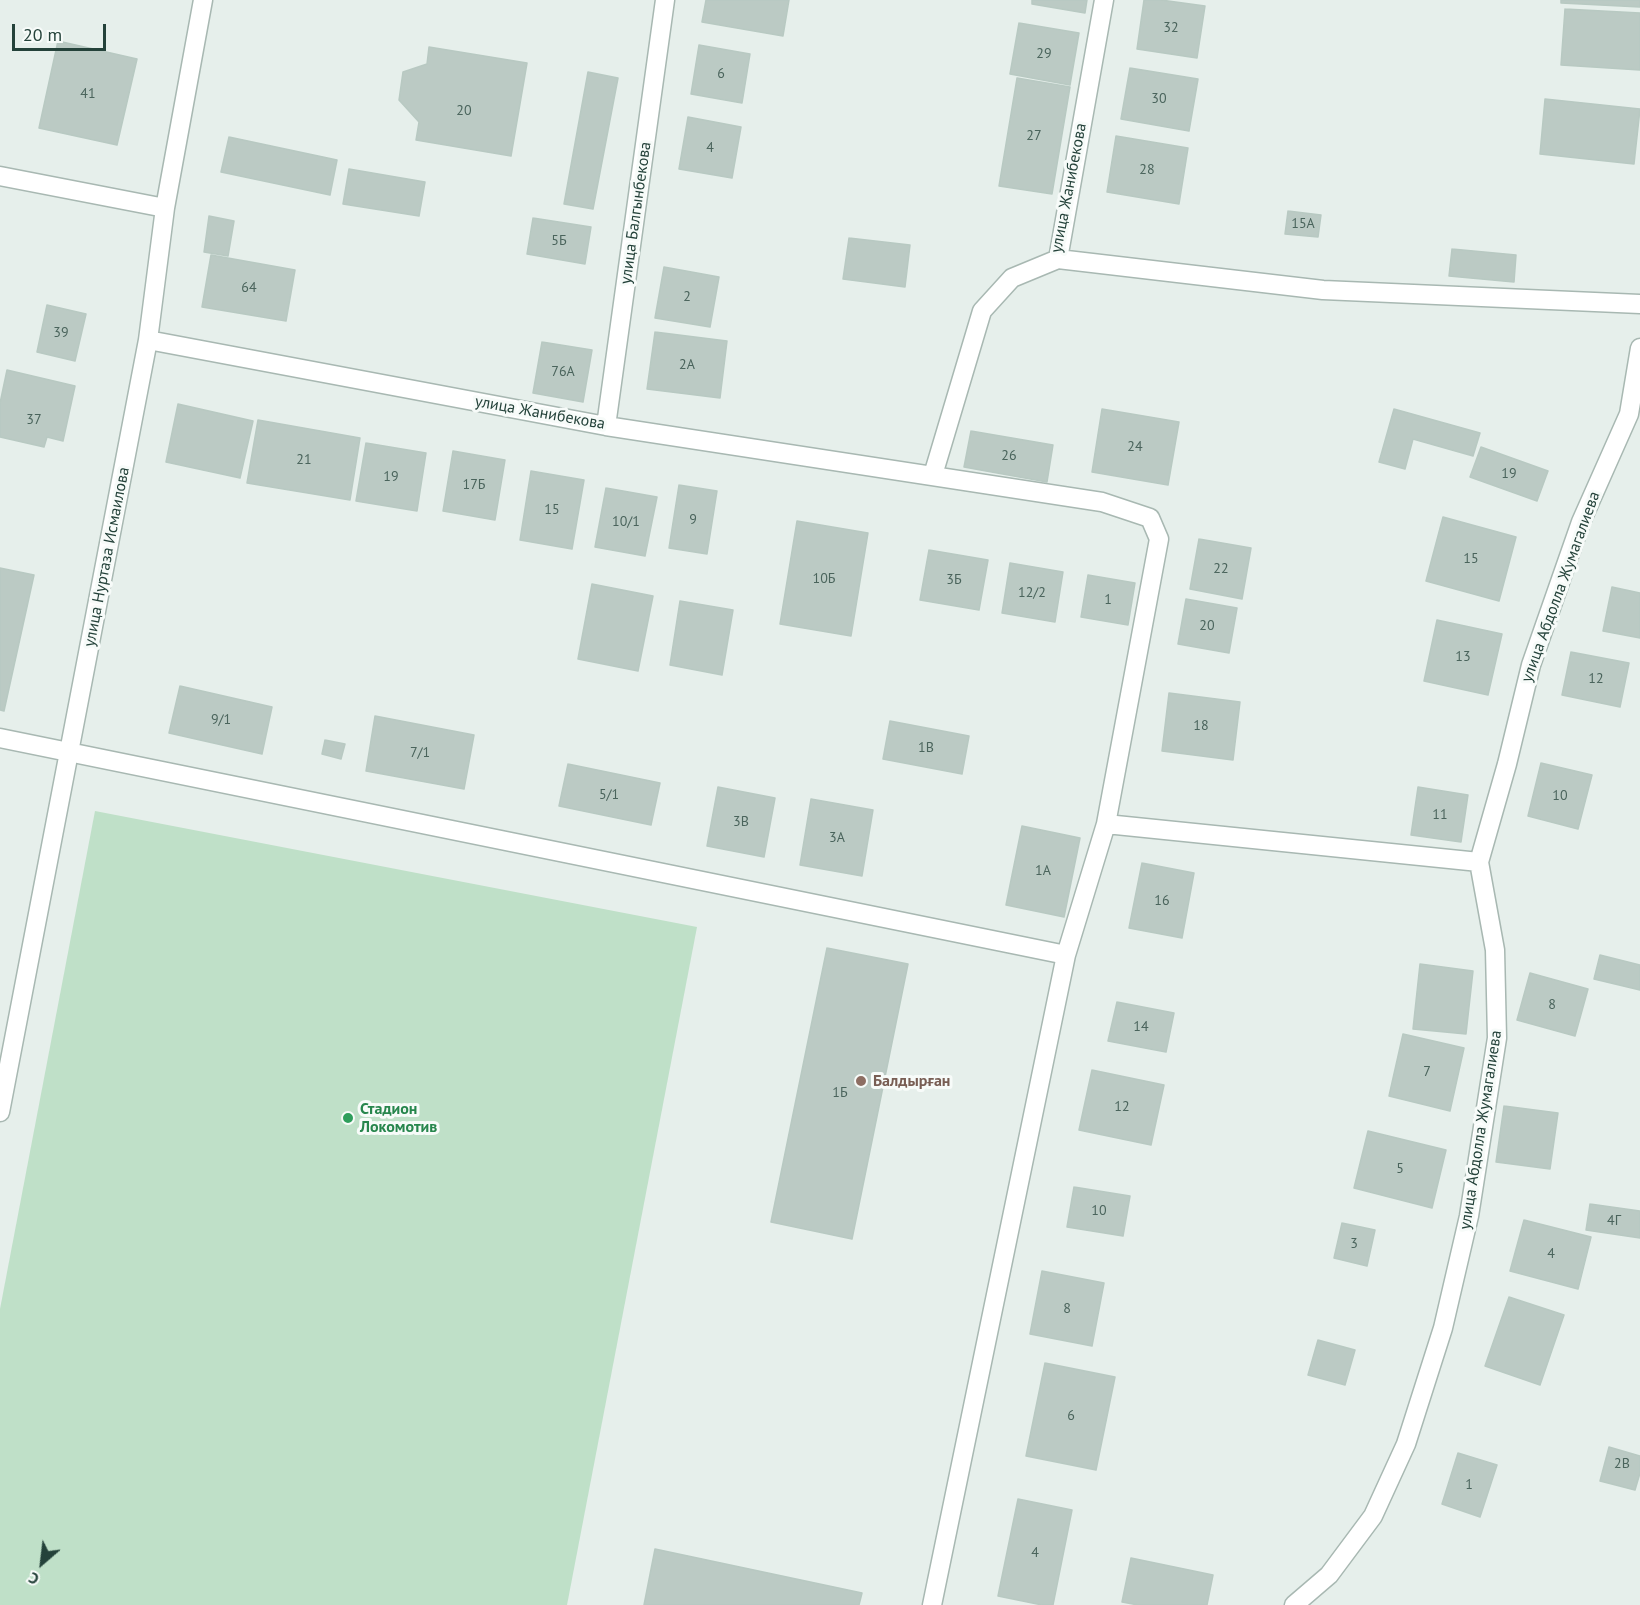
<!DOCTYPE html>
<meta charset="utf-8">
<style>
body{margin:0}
#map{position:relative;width:1640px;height:1605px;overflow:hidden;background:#e6efeb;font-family:"PT Sans",sans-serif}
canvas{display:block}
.north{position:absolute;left:12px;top:1533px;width:60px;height:60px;-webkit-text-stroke:4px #f7fbf9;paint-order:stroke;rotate:208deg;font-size:16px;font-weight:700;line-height:24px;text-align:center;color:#24423a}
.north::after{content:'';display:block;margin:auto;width:21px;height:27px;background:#24423a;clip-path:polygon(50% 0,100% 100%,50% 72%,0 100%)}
.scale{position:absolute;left:12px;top:24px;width:94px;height:27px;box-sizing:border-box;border:3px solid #24423a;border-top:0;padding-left:8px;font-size:18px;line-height:21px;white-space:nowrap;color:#24423a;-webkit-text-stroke:4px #f7fbf9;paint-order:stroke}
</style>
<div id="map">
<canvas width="1640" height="1605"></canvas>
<div class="north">С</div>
<div class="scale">20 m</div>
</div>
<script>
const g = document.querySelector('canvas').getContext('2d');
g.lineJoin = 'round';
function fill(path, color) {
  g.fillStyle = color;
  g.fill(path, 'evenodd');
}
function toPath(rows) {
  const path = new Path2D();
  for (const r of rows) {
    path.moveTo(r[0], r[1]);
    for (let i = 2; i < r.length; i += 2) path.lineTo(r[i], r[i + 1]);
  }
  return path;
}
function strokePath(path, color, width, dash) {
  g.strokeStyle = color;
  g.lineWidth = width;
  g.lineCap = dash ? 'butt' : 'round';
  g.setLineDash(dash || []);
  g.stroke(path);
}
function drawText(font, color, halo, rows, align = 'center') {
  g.font = font + ' "PT Sans",sans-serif';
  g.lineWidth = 6;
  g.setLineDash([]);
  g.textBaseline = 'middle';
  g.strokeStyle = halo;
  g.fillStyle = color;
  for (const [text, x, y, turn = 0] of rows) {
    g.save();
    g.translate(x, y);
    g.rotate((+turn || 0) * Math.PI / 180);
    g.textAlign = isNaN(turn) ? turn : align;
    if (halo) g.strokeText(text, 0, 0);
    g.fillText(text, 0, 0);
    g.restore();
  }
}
fill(toPath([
 [95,811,697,927,567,1605,0,1605,0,1309]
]), '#bfe0c8');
const building = toPath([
 [706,0,789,0,783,36,702,22,706,0],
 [1032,0,1087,0,1085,13,1032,4,1032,0],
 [1144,0,1161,0,1205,6,1197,58,1137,49,1144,0],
 [1561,0,1640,0,1640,7,1561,3,1561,0],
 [1565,9,1640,13,1640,70,1561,65,1565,9],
 [1019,23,1079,33,1070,85,1010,74,1019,23],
 [58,41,137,59,117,145,39,128,58,41],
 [699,45,750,54,742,103,691,94,699,45],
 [429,47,527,63,511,156,416,140,419,122,399,100,403,72,427,64,429,47],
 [1130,68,1198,79,1189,131,1121,119,1130,68],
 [588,72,618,78,593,209,564,204,588,72],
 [1017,78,1070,87,1052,194,999,186,1017,78],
 [1545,99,1640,109,1634,164,1540,154,1545,99],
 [688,117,741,127,732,178,679,169,688,117],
 [1116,136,1188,148,1179,204,1107,192,1116,136],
 [229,137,337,160,330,195,221,172,229,137],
 [349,169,425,182,419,216,343,204,349,169],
 [1288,211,1321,215,1318,237,1285,234,1288,211],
 [209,216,234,221,228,256,204,252,209,216],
 [533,218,591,227,585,264,527,254,533,218],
 [849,238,910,245,905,287,843,279,849,238],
 [1452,249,1516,255,1514,282,1449,276,1452,249],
 [211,255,295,270,286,321,202,307,211,255],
 [664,267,719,277,710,327,655,318,664,267],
 [47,305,86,314,75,361,37,352,47,305],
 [655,332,727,341,720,398,647,389,655,332],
 [542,342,592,350,583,402,533,393,542,342],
 [7,370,75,386,63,441,47,437,44,447,0,437,0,403,7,370],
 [178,404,253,421,240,478,166,462,178,404],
 [1102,409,1179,422,1168,485,1092,472,1102,409],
 [1394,409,1480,433,1473,456,1413,439,1405,469,1379,462,1394,409],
 [258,420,360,438,350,500,247,483,258,420],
 [971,431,1053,445,1047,482,964,467,971,431],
 [366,443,426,453,417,511,356,501,366,443],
 [1481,447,1548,471,1537,501,1470,477,1481,447],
 [453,451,505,460,495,520,443,511,453,451],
 [531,471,584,480,572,549,520,540,531,471],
 [679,485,717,491,707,554,669,548,679,485],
 [606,488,657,497,645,556,595,547,606,488],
 [1443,517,1516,537,1499,601,1426,581,1443,517],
 [797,521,868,533,851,636,780,624,797,521],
 [1199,539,1251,548,1242,599,1190,589,1199,539],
 [929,550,988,560,979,610,920,600,929,550],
 [1010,563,1063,572,1055,622,1002,613,1010,563],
 [0,568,34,575,4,711,0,710,0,568],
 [1088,575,1135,583,1128,625,1081,617,1088,575],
 [592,584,653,596,638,671,578,659,592,584],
 [1612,587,1640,593,1640,638,1603,631,1612,587],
 [1186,599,1237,608,1229,653,1178,644,1186,599],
 [680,601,733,610,722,675,670,665,680,601],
 [1437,620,1502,634,1488,695,1424,681,1437,620],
 [1571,652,1629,663,1620,707,1562,695,1571,652],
 [180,686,272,707,262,754,169,733,180,686],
 [1169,693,1240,702,1233,760,1162,751,1169,693],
 [375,716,474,735,464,789,366,771,375,716],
 [890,721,969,736,962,774,883,759,890,721],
 [325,740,345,744,341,759,322,754,325,740],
 [1541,763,1592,775,1578,829,1528,816,1541,763],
 [568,764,660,783,651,825,559,806,568,764],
 [718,787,775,798,764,857,707,846,718,787],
 [1418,787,1468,795,1461,842,1411,835,1418,787],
 [811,799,873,810,862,876,800,865,811,799],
 [1022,826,1080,838,1064,917,1006,905,1022,826],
 [1142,863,1194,873,1182,938,1129,928,1142,863],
 [827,948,908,964,852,1239,771,1222,827,948],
 [1600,955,1640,965,1640,990,1594,979,1600,955],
 [1420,964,1473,971,1466,1034,1413,1029,1420,964],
 [1530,973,1588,989,1575,1036,1517,1020,1530,973],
 [1117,1002,1174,1013,1166,1052,1108,1041,1117,1002],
 [1403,1034,1464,1048,1450,1111,1389,1096,1403,1034],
 [1092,1070,1164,1085,1151,1145,1079,1130,1092,1070],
 [1504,1106,1558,1113,1550,1169,1496,1162,1504,1106],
 [1368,1131,1446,1150,1432,1208,1354,1188,1368,1131],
 [1074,1187,1130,1196,1123,1236,1067,1227,1074,1187],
 [1590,1204,1640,1211,1640,1238,1586,1230,1590,1204],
 [1524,1220,1591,1237,1578,1289,1510,1271,1524,1220],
 [1342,1223,1375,1230,1367,1266,1334,1258,1342,1223],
 [1042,1271,1104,1283,1092,1346,1030,1334,1042,1271],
 [1509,1297,1564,1315,1540,1385,1485,1366,1509,1297],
 [1318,1340,1355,1350,1345,1385,1308,1375,1318,1340],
 [1045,1363,1115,1377,1096,1470,1026,1456,1045,1363],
 [1609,1447,1640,1456,1640,1473,1635,1490,1600,1481,1609,1447],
 [1458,1453,1497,1465,1480,1517,1442,1504,1458,1453],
 [1018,1499,1072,1510,1053,1605,1042,1605,998,1596,1018,1499],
 [655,1549,862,1593,859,1605,644,1605,655,1549],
 [1131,1558,1213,1575,1207,1605,1138,1605,1122,1602,1131,1558]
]);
fill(building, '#bbcac4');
strokePath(building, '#b8c9c2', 1.5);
const street = toPath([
 [0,176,165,208],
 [1058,259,1323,290,1640,304],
 [148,340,606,426,1102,502,1150,518,1159,539,1106,824,1066,955],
 [606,426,665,0],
 [933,475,982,311,1012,278,1058,259,1104,0],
 [0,738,1066,955,932,1605],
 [1106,824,1479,862],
 [0,1112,148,340,165,208,203,0],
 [1294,1605,1329,1575,1373,1516,1406,1444,1443,1328,1469,1216,1497,1038,1495,950,1479,862,1507,764,1531,665,1581,522,1629,414,1640,348]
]);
strokePath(street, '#a8b8b2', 21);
strokePath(street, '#fff', 18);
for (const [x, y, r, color] of [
 [861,1081,6,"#8d6e63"],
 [348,1118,6,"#2e9e5b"]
]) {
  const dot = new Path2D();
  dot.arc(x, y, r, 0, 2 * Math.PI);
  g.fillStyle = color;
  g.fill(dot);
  strokePath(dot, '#f7fbf9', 2);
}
drawText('14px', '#4a645c', null, [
 ["32",1171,28],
 ["29",1044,54],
 ["6",721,74],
 ["41",88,94],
 ["30",1159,99],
 ["20",464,111],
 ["27",1034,136],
 ["4",710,148],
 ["28",1147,170],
 ["15А",1303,224],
 ["5Б",559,241],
 ["64",249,288],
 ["2",687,297],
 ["39",61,333],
 ["2А",687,365],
 ["76А",563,372],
 ["37",34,420],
 ["24",1135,447],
 ["26",1009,456],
 ["21",304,460],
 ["19",1509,474],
 ["19",391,477],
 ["17Б",474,485],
 ["15",552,510],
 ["9",693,520],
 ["10/1",626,522],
 ["15",1471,559],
 ["22",1221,569],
 ["10Б",824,579],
 ["3Б",954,580],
 ["12/2",1032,593],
 ["1",1108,600],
 ["20",1207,626],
 ["13",1463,657],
 ["12",1596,679],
 ["9/1",221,720],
 ["18",1201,726],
 ["1В",926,748],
 ["7/1",420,753],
 ["5/1",609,795],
 ["10",1560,796],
 ["11",1440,815],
 ["3В",741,822],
 ["3А",837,838],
 ["1А",1043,871],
 ["16",1162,901],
 ["8",1552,1005],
 ["14",1141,1027],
 ["7",1427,1072],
 ["1Б",840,1093],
 ["12",1122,1107],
 ["5",1400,1169],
 ["10",1099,1211],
 ["4Г",1614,1221],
 ["3",1354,1244],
 ["4",1551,1254],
 ["8",1067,1309],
 ["6",1071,1416],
 ["2В",1622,1464],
 ["1",1469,1485],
 ["4",1035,1553]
]);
drawText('16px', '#24423a', '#f7fbf9', [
 ["улица Жанибекова",1069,188,-79],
 ["улица Балгынбекова",636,213,-82],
 ["улица Жанибекова",540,413,10],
 ["улица Нуртаза Исмаилова",107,557,-79],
 ["улица Абдолла Жумагалиева",1561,587,-70],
 ["улица Абдолла Жумагалиева",1481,1130,-81]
]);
drawText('bold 16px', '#785e54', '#f7fbf9', [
 ["Балдырған",873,1081]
], 'left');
drawText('bold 16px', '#27864d', '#f7fbf9', [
 ["Стадион",360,1109],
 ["Локомотив",360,1127]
], 'left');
</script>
